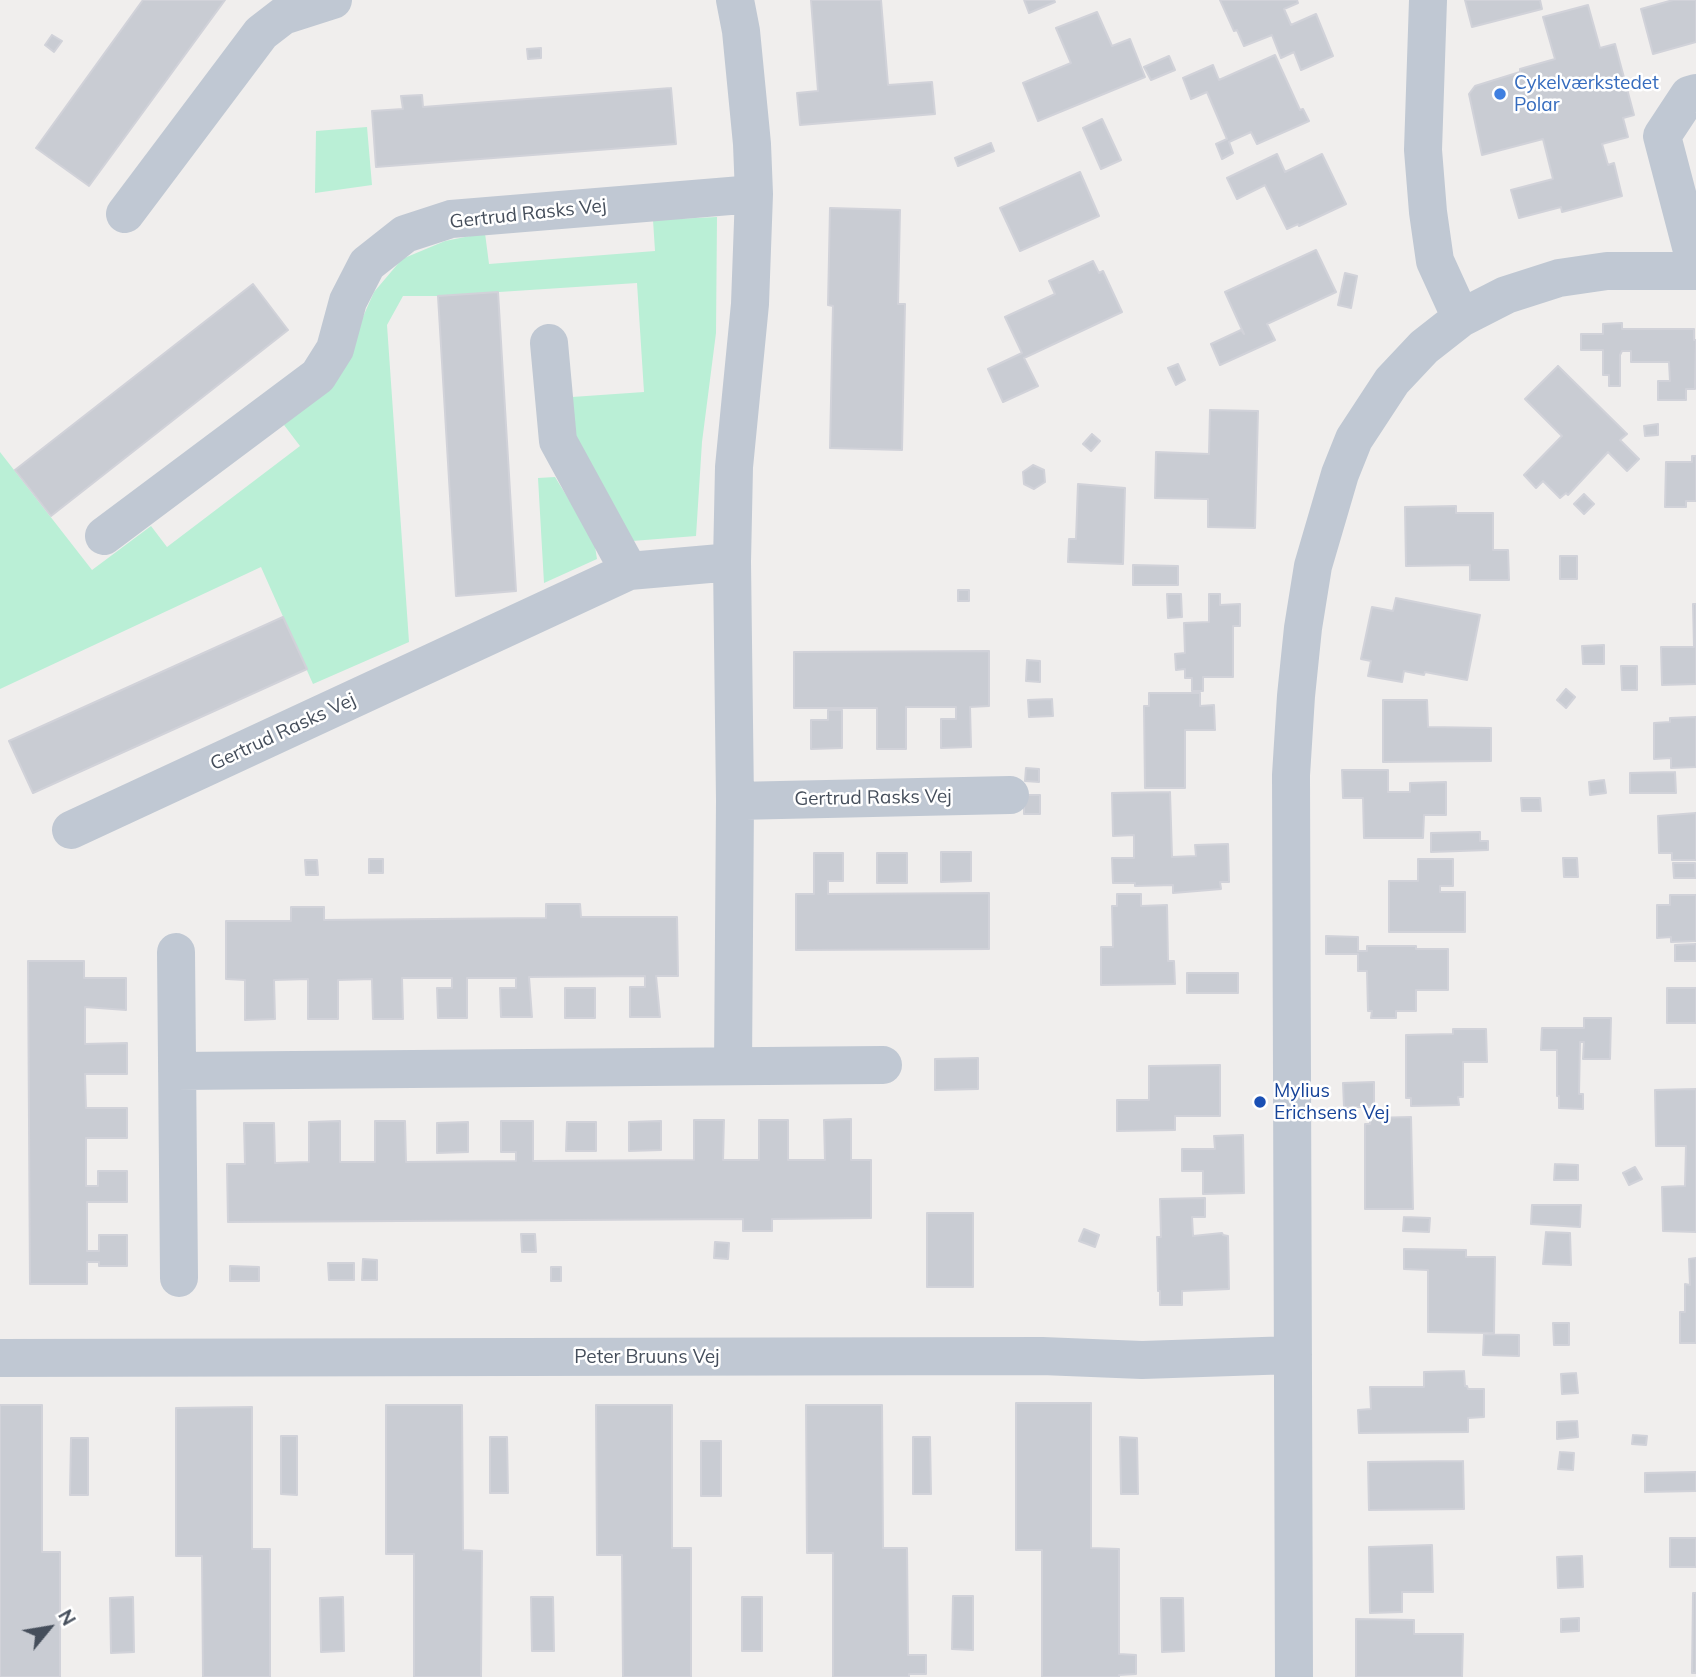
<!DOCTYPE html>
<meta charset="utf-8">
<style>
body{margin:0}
#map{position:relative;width:1696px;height:1677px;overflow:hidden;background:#f0eeed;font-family:Mulish,sans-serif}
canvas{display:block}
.north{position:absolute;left:14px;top:1593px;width:70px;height:70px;-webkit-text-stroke:5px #fff;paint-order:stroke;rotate:60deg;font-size:19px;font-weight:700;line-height:28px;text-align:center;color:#454e5b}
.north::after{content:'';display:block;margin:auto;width:24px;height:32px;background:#454e5b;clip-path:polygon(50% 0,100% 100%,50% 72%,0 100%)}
</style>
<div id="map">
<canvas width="1696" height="1677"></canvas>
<div class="north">N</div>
</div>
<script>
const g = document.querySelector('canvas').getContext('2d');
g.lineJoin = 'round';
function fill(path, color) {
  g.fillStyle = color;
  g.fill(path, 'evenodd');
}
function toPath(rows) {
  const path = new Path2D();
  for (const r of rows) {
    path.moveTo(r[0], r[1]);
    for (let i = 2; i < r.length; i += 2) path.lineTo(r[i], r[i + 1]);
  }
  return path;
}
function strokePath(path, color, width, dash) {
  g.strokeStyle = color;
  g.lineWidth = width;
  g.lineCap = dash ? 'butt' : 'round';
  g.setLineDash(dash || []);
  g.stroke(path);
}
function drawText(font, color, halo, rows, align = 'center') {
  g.font = font + ' Mulish,sans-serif';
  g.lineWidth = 5;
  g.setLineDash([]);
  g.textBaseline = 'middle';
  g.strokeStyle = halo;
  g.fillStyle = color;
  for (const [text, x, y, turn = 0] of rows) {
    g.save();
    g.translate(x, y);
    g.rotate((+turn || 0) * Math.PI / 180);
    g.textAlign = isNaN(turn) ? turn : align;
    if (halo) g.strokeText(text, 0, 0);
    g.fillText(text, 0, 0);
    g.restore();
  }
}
fill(toPath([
 [367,127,372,185,315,193,316,131],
 [717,217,716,333,702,442,696,536,632,541,573,439,572,397,644,392,637,283,438,296,403,296,387,325,409,642,313,684,261,567,0,689,0,452,92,570,151,526,167,547,300,446,284,425,362,319,374,292,402,259,445,241,485,233,489,264,655,251,653,220],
 [555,477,594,540,597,559,544,583,538,478]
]), '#baefd6');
const building = toPath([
 [143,0,225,0,89,186,36,148,143,0],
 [811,0,881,0,888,85,932,82,935,114,800,125,797,93,818,91,811,0],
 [1024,0,1054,0,1055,2,1029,13,1024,0],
 [1220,0,1297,0,1298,3,1284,9,1291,25,1316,14,1333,56,1301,70,1294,52,1281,58,1272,35,1244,46,1237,30,1234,31,1220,0],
 [1465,0,1540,0,1542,9,1472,27,1465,0],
 [1673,0,1696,0,1696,42,1653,54,1641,9,1673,0],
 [1588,5,1600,48,1615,44,1634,115,1623,118,1628,137,1602,144,1608,165,1614,163,1622,196,1562,212,1561,207,1519,218,1511,190,1553,179,1543,139,1482,155,1469,94,1475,86,1520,72,1520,69,1555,59,1543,17,1588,5],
 [1097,12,1112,46,1130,39,1145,77,1038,121,1023,83,1071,63,1056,28,1097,12],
 [52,35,62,41,54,52,45,45,52,35],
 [541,48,541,58,528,59,527,49,541,48],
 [1275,55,1300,110,1303,109,1309,121,1257,144,1251,132,1229,142,1233,153,1222,159,1216,144,1227,139,1207,92,1191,99,1183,78,1213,65,1219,80,1275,55],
 [1169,56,1175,70,1151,80,1144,67,1169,56],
 [671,88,676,144,376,167,372,111,403,109,401,96,422,95,423,107,671,88],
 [1102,119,1121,160,1101,169,1083,128,1102,119],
 [991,143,994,151,958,166,955,158,991,143],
 [1277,154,1285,172,1322,154,1346,204,1299,226,1298,224,1287,229,1265,185,1237,199,1227,178,1277,154],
 [1080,172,1099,216,1020,251,1000,208,1080,172],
 [830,208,900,210,898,304,905,304,902,450,830,448,833,306,828,305,830,208],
 [1316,250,1336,292,1267,324,1275,340,1220,365,1211,344,1241,330,1244,334,1225,292,1316,250],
 [1093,261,1099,273,1103,271,1122,312,1024,358,1038,386,1003,402,988,369,1022,353,1005,317,1055,294,1049,281,1093,261],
 [1345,273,1357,276,1351,308,1338,305,1345,273],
 [253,284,288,330,51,516,15,470,253,284],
 [498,292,516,591,456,596,438,296,498,292],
 [1622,323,1622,329,1694,329,1694,340,1696,340,1695,389,1686,389,1686,400,1658,400,1658,381,1670,381,1669,362,1631,362,1631,351,1622,351,1620,355,1620,386,1609,386,1609,375,1603,375,1603,350,1581,350,1581,334,1603,334,1603,324,1622,323],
 [1178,364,1185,380,1176,385,1168,368,1178,364],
 [1558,366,1627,434,1620,440,1639,459,1627,471,1608,452,1568,495,1566,493,1560,498,1543,481,1536,488,1524,475,1562,436,1525,399,1558,366],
 [1210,410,1258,411,1255,528,1208,527,1208,499,1155,498,1156,452,1209,454,1210,410],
 [1658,424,1658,435,1645,436,1644,426,1658,424],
 [1092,434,1100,441,1091,451,1083,444,1092,434],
 [1692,456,1696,456,1696,501,1686,501,1686,507,1665,507,1666,462,1692,462,1692,456],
 [1033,465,1044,470,1045,482,1034,489,1024,484,1023,472,1033,465],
 [1078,484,1125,488,1123,564,1068,562,1069,539,1076,539,1078,484],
 [1584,494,1594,504,1584,514,1574,504,1584,494],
 [1456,506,1456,513,1493,513,1493,550,1508,550,1509,580,1470,580,1470,565,1406,566,1405,507,1456,506],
 [1560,556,1577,556,1577,579,1560,579,1560,556],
 [1133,565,1178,566,1178,585,1133,585,1133,565],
 [958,590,969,590,969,601,958,601,958,590],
 [1167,594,1181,594,1182,617,1168,618,1167,594],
 [1209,594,1220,594,1220,605,1240,604,1240,626,1233,626,1233,677,1203,677,1203,691,1192,691,1192,678,1185,678,1185,669,1176,670,1175,654,1185,653,1184,623,1209,622,1209,594],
 [1396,598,1480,615,1467,680,1425,672,1424,675,1404,671,1402,682,1368,676,1371,661,1361,659,1372,607,1393,611,1396,598],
 [1693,604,1696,604,1696,684,1662,685,1661,647,1694,647,1693,604],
 [283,617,307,669,33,793,9,741,283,617],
 [1604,645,1604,664,1583,664,1582,646,1604,645],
 [989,651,989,706,970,707,971,747,941,748,941,719,956,719,956,707,906,707,906,749,877,749,877,708,794,708,794,652,989,651],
 [1027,660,1040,661,1040,682,1026,681,1027,660],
 [1621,666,1637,666,1637,690,1622,690,1621,666],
 [1566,689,1575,697,1566,708,1557,700,1566,689],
 [1149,693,1200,693,1200,706,1214,705,1215,730,1185,730,1185,788,1145,788,1144,706,1149,706,1149,693],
 [1052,699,1053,716,1029,717,1028,700,1052,699],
 [1383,700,1427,700,1428,727,1491,728,1491,761,1383,762,1383,700],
 [828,710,842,710,842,748,811,749,811,720,828,720,828,710],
 [1696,717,1696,767,1671,768,1671,758,1654,759,1654,723,1670,722,1670,718,1696,717],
 [1026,768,1039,769,1039,782,1025,781,1026,768],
 [1342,770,1388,770,1388,792,1410,792,1410,783,1446,782,1446,815,1424,815,1423,838,1364,838,1363,798,1343,798,1342,770],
 [1675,772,1676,793,1630,793,1630,773,1675,772],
 [1604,780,1606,793,1590,795,1589,782,1604,780],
 [1170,792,1172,857,1196,856,1195,845,1228,844,1229,882,1220,882,1221,889,1173,893,1173,885,1135,886,1135,883,1113,883,1112,858,1134,858,1134,835,1113,836,1112,793,1170,792],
 [1024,795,1040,795,1040,814,1024,814,1024,795],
 [1521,798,1540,798,1541,811,1522,811,1521,798],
 [1696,813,1696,860,1672,860,1672,853,1659,853,1658,816,1696,813],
 [1480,832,1480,841,1488,841,1488,850,1431,852,1431,833,1480,832],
 [941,852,971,852,971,881,941,882,941,852],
 [814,853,843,853,843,881,828,881,828,894,989,893,989,949,796,950,796,894,814,894,814,853],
 [877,853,907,853,907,883,877,883,877,853],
 [1563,858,1577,858,1578,877,1564,877,1563,858],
 [369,859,383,859,383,873,369,873,369,859],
 [1418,859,1453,859,1453,886,1440,886,1440,892,1465,892,1465,932,1389,932,1389,881,1418,881,1418,859],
 [305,860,317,860,318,875,306,875,305,860],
 [1673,863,1695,863,1696,878,1674,878,1673,863],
 [1117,894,1141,894,1141,906,1167,905,1168,961,1174,961,1175,984,1101,985,1101,947,1113,947,1112,906,1117,906,1117,894],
 [1670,895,1696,895,1696,941,1671,942,1671,937,1657,938,1657,905,1670,905,1670,895],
 [546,904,580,904,581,917,677,917,678,976,656,976,660,1017,630,1017,630,987,645,987,645,976,529,977,532,1017,501,1017,500,988,516,988,516,978,467,978,467,1018,438,1018,437,988,452,988,452,978,402,978,403,1019,373,1019,372,979,338,980,338,1019,308,1019,308,979,274,980,275,1019,245,1020,245,980,226,979,226,921,291,921,291,907,324,907,324,920,546,918,546,904],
 [1326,936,1358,937,1358,951,1367,951,1367,946,1416,946,1416,949,1448,949,1448,990,1416,990,1416,1011,1396,1011,1396,1018,1371,1018,1372,1011,1368,1011,1367,971,1358,971,1358,954,1326,954,1326,936],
 [1696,944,1696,961,1675,961,1675,945,1696,944],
 [28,961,84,961,84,978,126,978,126,1010,85,1007,85,1044,127,1043,127,1074,85,1074,86,1108,127,1108,127,1138,86,1138,86,1186,98,1186,98,1171,127,1171,127,1202,87,1202,87,1251,99,1251,99,1235,127,1235,127,1266,99,1266,99,1262,87,1262,87,1284,30,1284,28,961],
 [1187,973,1238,973,1238,993,1187,993,1187,973],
 [565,988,595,988,595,1018,565,1018,565,988],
 [1667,988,1696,988,1696,1023,1667,1023,1667,988],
 [1584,1018,1611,1018,1610,1059,1583,1059,1584,1042,1580,1042,1579,1094,1583,1094,1583,1109,1559,1108,1559,1096,1557,1096,1557,1050,1541,1050,1542,1028,1584,1028,1584,1018],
 [1453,1029,1486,1029,1487,1062,1463,1062,1463,1097,1458,1097,1459,1105,1411,1106,1411,1098,1406,1098,1406,1035,1453,1034,1453,1029],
 [978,1058,978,1089,935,1090,935,1059,978,1058],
 [1220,1065,1220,1116,1175,1116,1175,1130,1117,1131,1117,1100,1149,1100,1149,1066,1220,1065],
 [1374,1082,1374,1107,1344,1107,1343,1083,1374,1082],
 [1696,1089,1696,1232,1663,1231,1662,1187,1685,1186,1686,1146,1656,1146,1655,1090,1696,1089],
 [1411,1117,1413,1209,1365,1209,1365,1124,1370,1124,1370,1118,1411,1117],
 [851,1119,851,1160,871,1160,871,1218,772,1219,772,1231,743,1231,743,1219,228,1222,227,1164,245,1164,244,1123,274,1123,275,1163,309,1162,309,1122,340,1121,340,1162,375,1162,375,1121,405,1121,406,1162,516,1161,516,1152,501,1152,501,1121,533,1121,533,1161,694,1160,694,1120,724,1120,723,1160,759,1160,759,1120,788,1120,788,1160,825,1160,824,1120,851,1119],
 [661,1121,661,1150,629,1151,629,1122,661,1121],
 [468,1122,468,1152,437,1153,437,1123,468,1122],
 [567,1122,596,1122,596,1151,566,1151,567,1122],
 [1243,1135,1244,1193,1203,1194,1203,1171,1182,1171,1182,1149,1215,1149,1214,1136,1243,1135],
 [1555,1164,1578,1165,1578,1180,1554,1180,1555,1164],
 [1635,1167,1642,1179,1629,1185,1623,1173,1635,1167],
 [1205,1198,1205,1217,1192,1217,1193,1236,1222,1233,1223,1235,1228,1236,1229,1289,1182,1291,1182,1305,1160,1305,1160,1291,1158,1291,1157,1237,1161,1237,1160,1199,1205,1198],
 [1532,1205,1581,1205,1580,1227,1531,1224,1532,1205],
 [927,1213,973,1213,973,1287,927,1287,927,1213],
 [1404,1217,1430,1218,1429,1232,1403,1231,1404,1217],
 [1084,1229,1099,1235,1095,1247,1079,1241,1084,1229],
 [1546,1232,1570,1233,1571,1265,1543,1264,1546,1232],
 [521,1234,535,1234,536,1252,522,1252,521,1234],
 [715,1242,729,1243,728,1259,714,1258,715,1242],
 [1404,1249,1466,1250,1466,1257,1495,1257,1494,1333,1428,1332,1428,1270,1404,1269,1404,1249],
 [1696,1258,1696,1343,1680,1343,1680,1312,1685,1312,1685,1284,1690,1285,1689,1259,1696,1258],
 [363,1259,377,1260,377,1280,362,1280,363,1259],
 [328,1263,354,1263,354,1280,329,1280,328,1263],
 [230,1266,259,1267,259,1281,230,1281,230,1266],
 [551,1267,561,1267,561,1281,551,1281,551,1267],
 [1553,1323,1569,1323,1569,1345,1554,1345,1553,1323],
 [1484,1334,1519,1335,1519,1356,1483,1355,1484,1334],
 [1464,1371,1465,1386,1467,1386,1468,1389,1484,1389,1484,1417,1468,1418,1468,1432,1359,1433,1358,1410,1371,1409,1370,1387,1424,1387,1424,1372,1464,1371],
 [1576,1373,1578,1393,1562,1394,1561,1374,1576,1373],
 [1016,1403,1091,1403,1091,1548,1119,1549,1119,1654,1136,1655,1136,1674,1119,1675,1119,1677,1042,1677,1042,1550,1016,1550,1016,1403],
 [0,1405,42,1405,42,1552,60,1552,60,1677,0,1677,0,1405],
 [386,1405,462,1405,463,1550,482,1551,481,1677,414,1677,414,1554,386,1554,386,1405],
 [596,1405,672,1405,672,1548,691,1548,691,1677,623,1677,622,1555,597,1555,596,1405],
 [806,1405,882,1405,883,1548,907,1548,908,1655,926,1655,926,1674,909,1674,909,1677,833,1677,833,1553,807,1553,806,1405],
 [252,1407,252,1549,270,1549,270,1677,203,1677,202,1556,176,1556,176,1408,252,1407],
 [1577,1421,1578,1437,1557,1439,1557,1422,1577,1421],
 [1633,1435,1647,1436,1646,1445,1632,1444,1633,1435],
 [281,1436,297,1436,297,1495,281,1494,281,1436],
 [490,1437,507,1437,508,1493,490,1493,490,1437],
 [913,1437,930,1437,931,1494,913,1494,913,1437],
 [1120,1437,1137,1438,1138,1494,1121,1494,1120,1437],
 [71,1438,88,1438,88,1495,70,1495,71,1438],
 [701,1441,721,1441,721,1496,701,1496,701,1441],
 [1560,1452,1574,1453,1573,1470,1558,1469,1560,1452],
 [1463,1461,1464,1509,1369,1510,1368,1462,1463,1461],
 [1696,1472,1696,1491,1645,1492,1645,1473,1696,1472],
 [1670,1538,1696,1538,1696,1567,1670,1567,1670,1538],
 [1432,1545,1433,1592,1402,1592,1402,1612,1370,1613,1369,1547,1432,1545],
 [1582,1556,1583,1587,1558,1588,1557,1557,1582,1556],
 [1693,1593,1696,1593,1696,1673,1692,1673,1693,1593],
 [953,1596,973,1596,973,1650,952,1649,953,1596],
 [133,1597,134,1652,111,1653,110,1598,133,1597],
 [343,1597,344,1651,321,1652,320,1598,343,1597],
 [531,1597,553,1597,554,1651,532,1651,531,1597],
 [742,1597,762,1597,762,1651,742,1651,742,1597],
 [1161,1598,1183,1598,1184,1651,1162,1652,1161,1598],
 [1579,1618,1579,1631,1561,1632,1561,1619,1579,1618],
 [1356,1619,1414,1620,1414,1634,1463,1634,1462,1677,1356,1677,1356,1619]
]);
fill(building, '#c9ccd3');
strokePath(building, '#d1d2d9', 2);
strokePath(toPath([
 [1428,0,1423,150,1428,212,1435,261,1461,318],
 [1696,93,1689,95,1662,136,1696,266],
 [125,214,261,33,283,16,333,0],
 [549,343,558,441,629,571],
 [104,536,318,376,335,349,348,301,367,264,405,234,451,219,754,194],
 [735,801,1010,795],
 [71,830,629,571,732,562],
 [176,952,179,1278],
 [733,1066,735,801,732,562,734,467,750,304,754,194,752,144,741,31,735,0],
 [177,1071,883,1065],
 [0,1358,1042,1356,1142,1360,1293,1355],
 [1294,1677,1291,775,1296,696,1303,628,1313,566,1340,474,1354,439,1392,381,1424,347,1461,318,1506,295,1559,278,1607,271,1696,271]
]), '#c0c8d3', 38);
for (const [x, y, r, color] of [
 [1500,94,7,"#3f7fe0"],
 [1260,1102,7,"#1a4fb4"]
]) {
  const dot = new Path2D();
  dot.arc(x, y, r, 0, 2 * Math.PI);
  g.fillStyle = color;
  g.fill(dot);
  strokePath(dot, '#fff', 2.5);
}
drawText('19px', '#366cbe', '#fff', [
 ["Cykelværkstedet",1514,83],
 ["Polar",1514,105]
], 'left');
drawText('19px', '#454e5b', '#fff', [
 ["Gertrud Rasks Vej",528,214,-6],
 ["Gertrud Rasks Vej",283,732,-25],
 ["Gertrud Rasks Vej",873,798,-1],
 ["Peter Bruuns Vej",647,1357]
]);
drawText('19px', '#164399', '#fff', [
 ["Mylius",1274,1091],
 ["Erichsens Vej",1274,1113]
], 'left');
</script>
